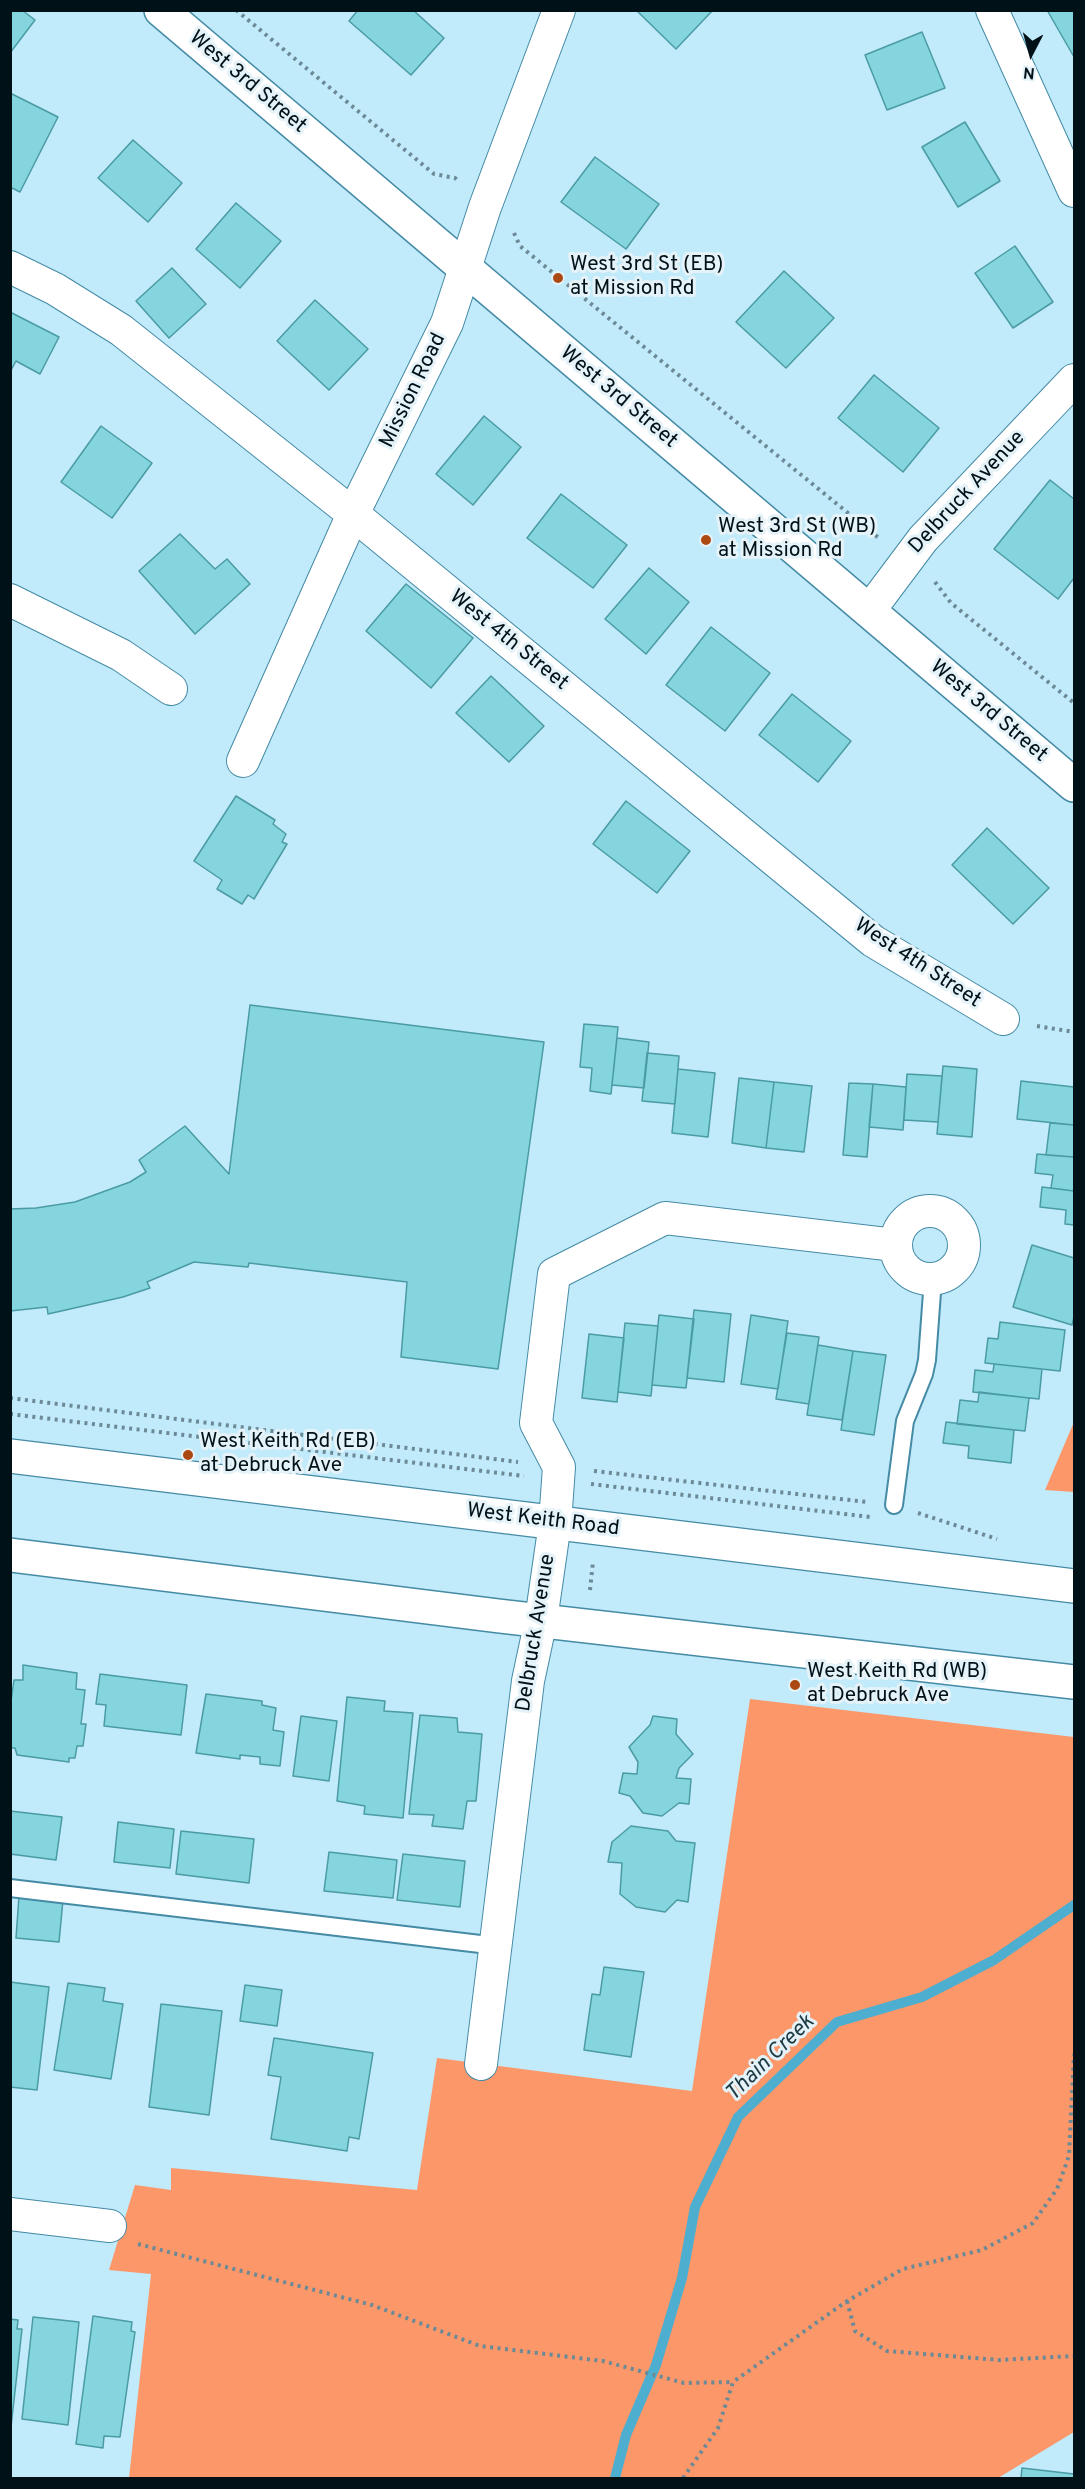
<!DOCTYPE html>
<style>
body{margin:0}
#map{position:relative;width:1085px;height:2489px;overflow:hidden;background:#c1eafa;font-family:Overpass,sans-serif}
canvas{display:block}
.frame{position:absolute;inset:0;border:12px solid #001118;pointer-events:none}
.north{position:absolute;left:1001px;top:24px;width:60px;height:60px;-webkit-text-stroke:4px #e5f2f8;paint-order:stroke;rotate:186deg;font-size:16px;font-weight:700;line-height:24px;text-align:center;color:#001118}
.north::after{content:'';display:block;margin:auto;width:21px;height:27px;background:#001118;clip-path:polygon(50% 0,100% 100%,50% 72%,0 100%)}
</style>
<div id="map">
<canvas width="1085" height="2489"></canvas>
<div class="frame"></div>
<div class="north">N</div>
</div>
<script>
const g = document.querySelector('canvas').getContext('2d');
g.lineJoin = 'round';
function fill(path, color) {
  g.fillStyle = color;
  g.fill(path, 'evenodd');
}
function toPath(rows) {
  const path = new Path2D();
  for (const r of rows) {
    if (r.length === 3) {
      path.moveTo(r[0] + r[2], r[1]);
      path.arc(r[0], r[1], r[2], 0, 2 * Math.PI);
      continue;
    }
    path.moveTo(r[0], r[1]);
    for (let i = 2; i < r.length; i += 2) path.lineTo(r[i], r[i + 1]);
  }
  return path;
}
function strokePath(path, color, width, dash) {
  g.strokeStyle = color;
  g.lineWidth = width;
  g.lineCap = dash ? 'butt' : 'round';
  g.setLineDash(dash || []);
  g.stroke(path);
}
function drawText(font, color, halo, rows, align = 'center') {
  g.font = font + ' Overpass,sans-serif';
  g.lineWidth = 6;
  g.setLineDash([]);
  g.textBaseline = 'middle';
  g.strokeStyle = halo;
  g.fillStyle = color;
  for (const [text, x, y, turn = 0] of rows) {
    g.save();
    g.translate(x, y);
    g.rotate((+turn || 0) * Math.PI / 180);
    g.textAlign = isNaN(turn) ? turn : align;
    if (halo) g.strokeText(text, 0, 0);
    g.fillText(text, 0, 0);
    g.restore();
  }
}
fill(toPath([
 [1074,1422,1074,1492,1045,1490],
 [750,1699,1074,1737,1074,2432,998,2478,129,2478,151,2274,109,2270,135,2185,171,2190,171,2168,417,2190,437,2058,692,2091]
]), '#fc976a');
strokePath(toPath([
 [615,2478,626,2435,656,2365,682,2278,695,2207,738,2117,837,2022,922,1997,994,1960,1074,1905]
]), '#4eaecf', 10);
const building = toPath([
 [10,10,22,10,35,20,10,53,10,10],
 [358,10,413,10,444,38,411,75,349,21,358,10],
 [636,10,713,10,676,49,636,10],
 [1047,10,1074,10,1074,57,1047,10],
 [922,32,945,88,887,110,865,55,922,32],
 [10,93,58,117,20,192,10,187,10,93],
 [965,122,1000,181,958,207,922,147,965,122],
 [133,140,182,183,148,222,98,178,133,140],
 [595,157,659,204,626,249,561,202,595,157],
 [236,203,281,241,240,288,196,249,236,203],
 [1015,246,1053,302,1013,328,975,273,1015,246],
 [172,268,206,304,169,338,136,301,172,268],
 [784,271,834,318,786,368,736,322,784,271],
 [315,300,368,349,329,390,277,341,315,300],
 [10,312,59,337,40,374,16,361,10,372,10,312],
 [874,375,939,428,903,472,838,418,874,375],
 [484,416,521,447,473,505,436,474,484,416],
 [101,426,152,463,112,518,61,482,101,426],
 [1050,480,1074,499,1074,578,1058,599,994,549,1050,480],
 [561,494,627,545,593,588,527,538,561,494],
 [180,534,215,569,227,559,250,584,195,634,139,571,180,534],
 [649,568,689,602,646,654,605,619,649,568],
 [406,584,473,638,431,688,366,631,406,584],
 [711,627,770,673,725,731,666,685,711,627],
 [491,676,544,726,509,762,456,713,491,676],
 [792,694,851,741,818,782,759,735,792,694],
 [236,796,275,820,273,824,286,834,282,842,287,844,254,899,248,895,242,904,217,889,222,880,194,861,236,796],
 [626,801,690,851,657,893,593,844,626,801],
 [987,828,1049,888,1013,924,952,865,987,828],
 [250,1005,544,1042,498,1369,401,1357,407,1282,249,1263,248,1267,194,1262,147,1282,150,1288,123,1297,48,1314,47,1307,10,1311,10,1209,36,1208,75,1202,130,1182,146,1172,139,1160,185,1126,229,1174,250,1005],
 [584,1024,618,1027,611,1094,590,1091,592,1068,580,1067,584,1024],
 [617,1038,649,1042,644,1088,612,1085,617,1038],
 [647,1053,679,1056,675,1104,642,1101,647,1053],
 [943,1066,977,1069,972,1137,937,1134,943,1066],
 [678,1069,715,1073,708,1137,672,1133,678,1069],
 [907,1074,942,1076,938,1122,904,1120,907,1074],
 [739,1078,774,1082,766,1148,732,1143,739,1078],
 [1021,1081,1074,1087,1074,1125,1017,1119,1021,1081],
 [774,1082,812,1086,804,1152,766,1148,774,1082],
 [849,1083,873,1084,867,1157,843,1155,849,1083],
 [873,1084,906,1087,903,1130,869,1127,873,1084],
 [1050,1123,1074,1125,1074,1157,1046,1155,1050,1123],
 [1037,1154,1074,1157,1074,1191,1051,1188,1053,1175,1035,1173,1037,1154],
 [1042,1187,1074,1191,1074,1225,1065,1224,1066,1210,1040,1207,1042,1187],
 [1032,1245,1074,1258,1074,1317,1072,1325,1013,1307,1032,1245],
 [694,1310,731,1314,724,1382,687,1378,694,1310],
 [659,1315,694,1319,686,1388,652,1385,659,1315],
 [751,1315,788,1321,778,1389,741,1384,751,1315],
 [1000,1322,1065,1330,1060,1371,985,1363,988,1338,998,1339,1000,1322],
 [625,1323,658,1326,651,1396,618,1392,625,1323],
 [787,1333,819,1337,809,1404,776,1399,787,1333],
 [589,1334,624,1338,617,1402,582,1398,589,1334],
 [818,1345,853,1351,842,1420,807,1415,818,1345],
 [853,1351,886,1355,874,1435,841,1430,853,1351],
 [994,1364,1042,1369,1039,1399,973,1392,975,1370,993,1372,994,1364],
 [979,1392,1029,1398,1025,1431,957,1424,960,1400,978,1402,979,1392],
 [946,1422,1014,1430,1011,1463,968,1458,969,1446,943,1443,946,1422],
 [23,1665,77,1673,76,1689,85,1690,81,1724,86,1724,83,1746,77,1746,75,1758,69,1758,69,1762,17,1755,15,1748,10,1748,10,1708,14,1680,23,1680,23,1665],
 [100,1674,187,1685,181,1735,104,1726,106,1705,96,1704,100,1674],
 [206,1694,262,1701,262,1705,276,1708,273,1730,284,1732,280,1766,260,1764,260,1757,240,1755,240,1759,196,1753,206,1694],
 [347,1697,385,1701,384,1711,413,1713,403,1818,364,1814,365,1806,337,1801,347,1697],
 [420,1715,457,1718,458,1732,482,1734,476,1801,467,1801,463,1829,432,1826,434,1815,409,1814,420,1715],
 [301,1716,337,1721,329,1781,293,1776,301,1716],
 [653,1716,677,1719,676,1734,693,1754,679,1768,676,1778,691,1779,689,1804,679,1803,662,1816,643,1813,630,1796,619,1793,623,1773,637,1774,638,1762,629,1747,650,1725,653,1716],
 [10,1811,62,1817,56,1860,10,1854,10,1811],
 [118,1822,174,1829,170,1868,114,1862,118,1822],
 [631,1826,668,1831,676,1841,695,1843,688,1902,677,1900,665,1912,636,1907,620,1894,622,1863,608,1862,612,1842,631,1826],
 [181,1831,254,1839,249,1883,176,1874,181,1831],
 [329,1852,397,1860,393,1898,324,1891,329,1852],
 [403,1854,465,1861,460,1907,397,1900,403,1854],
 [19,1896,63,1900,59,1942,16,1938,19,1896],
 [604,1967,644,1972,631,2057,584,2050,592,1994,600,1995,604,1967],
 [10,1982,49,1987,37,2090,10,2087,10,1982],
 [68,1983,105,1988,103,2001,123,2004,111,2079,54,2070,68,1983],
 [245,1985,282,1990,277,2026,240,2021,245,1985],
 [161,2004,222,2011,209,2115,149,2107,161,2004],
 [274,2038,373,2053,359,2139,349,2137,347,2151,271,2139,281,2077,268,2075,274,2038],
 [93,2316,132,2322,131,2331,135,2332,120,2437,104,2436,103,2448,76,2444,93,2316],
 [33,2317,79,2322,68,2425,22,2419,33,2317],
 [10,2319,18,2320,17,2329,22,2329,11,2427,10,2319],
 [1022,2468,1074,2474,1074,2478,1021,2478,1022,2468]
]);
fill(building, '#84d5dd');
strokePath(building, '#4a9ba4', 1.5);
const lane = toPath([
 [894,1505,905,1421,924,1374,927,1360,933,1279],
 [10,1888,497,1946]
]);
const street = toPath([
 [992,10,1074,191],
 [10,267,55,289,121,330,353,514,873,941,1003,1019],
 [10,600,121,655,171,689],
 [869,611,923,539,1074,380],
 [243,761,353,514,447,323,485,207,559,10],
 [930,1245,34],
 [481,2064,528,1681,541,1620,555,1523,559,1467,536,1423,554,1274,665,1218,895,1245],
 [10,2214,110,2226]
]);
const secondary = toPath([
 [161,10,1074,785],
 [10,1456,1074,1586],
 [10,1555,499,1616,1074,1682]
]);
strokePath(lane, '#458ba5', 20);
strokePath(street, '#458ba5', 34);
strokePath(secondary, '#458ba5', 36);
strokePath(toPath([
 [236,10,434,174,455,178,458,181],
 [514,233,520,246,880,539],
 [935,582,951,603,1074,703],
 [1037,1026,1074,1032],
 [10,1398,518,1462],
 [10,1414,524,1476],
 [594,1471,867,1502],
 [591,1484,870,1517],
 [918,1513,997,1539],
 [590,1590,593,1562],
 [138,2244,372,2305,480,2346,603,2361,684,2383,733,2382],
 [847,2301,855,2331,887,2351,999,2360,1074,2356],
 [683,2478,718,2428,733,2382,847,2301,903,2269,982,2250,1033,2223,1057,2189,1069,2156,1074,2054]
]), '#6c8a96', 4, [3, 4.5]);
strokePath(lane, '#fff', 16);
strokePath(street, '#fff', 32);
strokePath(secondary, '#fff', 33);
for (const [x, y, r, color] of [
 [558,278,6,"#ac4912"],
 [706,540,6,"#ac4912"],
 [188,1455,6,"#ac4912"],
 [795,1685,6,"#ac4912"]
]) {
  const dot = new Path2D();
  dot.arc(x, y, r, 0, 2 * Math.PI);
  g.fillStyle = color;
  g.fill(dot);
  strokePath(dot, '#e5f2f8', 2);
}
drawText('21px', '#001118', '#e5f2f8', [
 ["West 3rd Street",247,83,40],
 ["Mission Road",414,391,-64],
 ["West 3rd Street",618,398,40],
 ["Delbruck Avenue",968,493,-47],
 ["West 4th Street",508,641,39],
 ["West 3rd Street",988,712,40],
 ["West 4th Street",917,964,33],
 ["West Keith Road",543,1521,7],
 ["Delbruck Avenue",537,1633,-81]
]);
drawText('21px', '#001118', '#e5f2f8', [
 ["West 3rd St (EB)",570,266],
 ["at Mission Rd",570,290],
 ["West 3rd St (WB)",718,528],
 ["at Mission Rd",718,552],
 ["West Keith Rd (EB)",200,1443],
 ["at Debruck Ave",200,1467],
 ["West Keith Rd (WB)",807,1673],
 ["at Debruck Ave",807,1697]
], 'left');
drawText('italic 22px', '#1c3a44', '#e5f2f8', [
 ["Thain Creek",771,2059,-44]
]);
</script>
